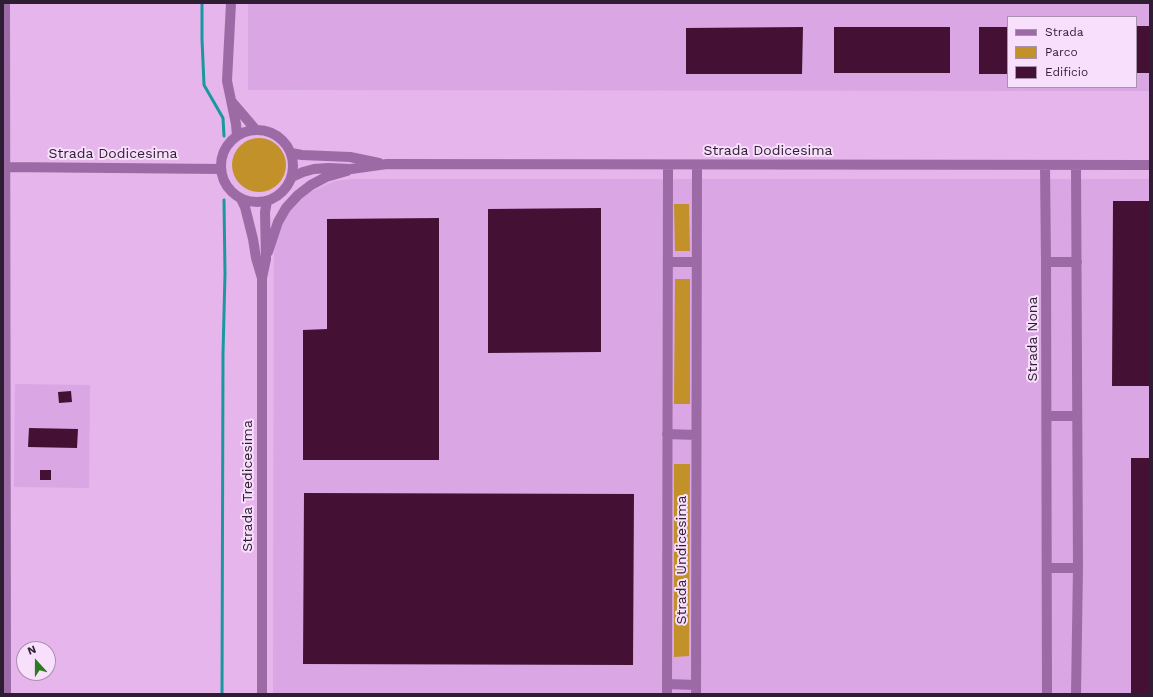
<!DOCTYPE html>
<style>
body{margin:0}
#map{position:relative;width:1153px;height:697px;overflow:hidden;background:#e5b5ec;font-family:"Work Sans",sans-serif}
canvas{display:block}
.frame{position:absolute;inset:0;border:4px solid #2f1d33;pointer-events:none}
.legend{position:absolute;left:1007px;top:16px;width:130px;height:72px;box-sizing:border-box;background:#f8dffc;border:1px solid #a891ac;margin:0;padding:5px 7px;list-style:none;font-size:12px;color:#2f1d33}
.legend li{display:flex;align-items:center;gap:8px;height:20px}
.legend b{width:20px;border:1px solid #a891ac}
.north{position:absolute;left:16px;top:641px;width:40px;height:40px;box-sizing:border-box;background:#f8dffc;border:1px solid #a891ac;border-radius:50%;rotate:339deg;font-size:11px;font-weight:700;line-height:16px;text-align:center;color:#2f1d33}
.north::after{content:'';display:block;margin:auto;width:14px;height:18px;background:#2c7a22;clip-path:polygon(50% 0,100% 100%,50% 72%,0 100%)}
</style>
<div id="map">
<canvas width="1153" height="697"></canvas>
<div class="frame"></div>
<ul class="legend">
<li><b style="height:5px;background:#9c6ba5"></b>Strada</li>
<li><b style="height:11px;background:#c29129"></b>Parco</li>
<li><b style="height:11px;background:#441135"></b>Edificio</li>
</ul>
<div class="north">N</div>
</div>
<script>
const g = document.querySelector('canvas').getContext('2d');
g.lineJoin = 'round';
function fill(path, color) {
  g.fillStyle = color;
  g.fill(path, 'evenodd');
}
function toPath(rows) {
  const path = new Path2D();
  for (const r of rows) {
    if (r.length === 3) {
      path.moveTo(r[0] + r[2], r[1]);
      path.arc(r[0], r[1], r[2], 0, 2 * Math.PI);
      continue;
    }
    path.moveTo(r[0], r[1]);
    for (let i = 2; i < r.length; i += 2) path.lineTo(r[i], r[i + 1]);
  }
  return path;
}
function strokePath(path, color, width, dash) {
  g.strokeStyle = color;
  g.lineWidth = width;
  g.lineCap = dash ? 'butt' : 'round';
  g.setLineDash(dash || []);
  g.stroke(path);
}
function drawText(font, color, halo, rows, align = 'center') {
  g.font = font + ' "Work Sans",sans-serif';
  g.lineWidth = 4;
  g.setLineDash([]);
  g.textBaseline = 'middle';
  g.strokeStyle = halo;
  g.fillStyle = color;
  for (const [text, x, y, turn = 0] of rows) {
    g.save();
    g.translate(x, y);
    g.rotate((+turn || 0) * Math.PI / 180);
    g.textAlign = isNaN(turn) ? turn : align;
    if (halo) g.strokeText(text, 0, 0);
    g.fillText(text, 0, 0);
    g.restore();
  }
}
fill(toPath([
 [248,3,1150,3,1150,91,248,90],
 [1008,17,1136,17,1136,87,1008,87],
 [351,179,1150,179,1150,694,273,694,274,254,276,240,287,214,296,203,306,194,335,181],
 [15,384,90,385,89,488,14,487]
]), '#daa6e3');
fill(toPath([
 [259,165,27],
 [674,204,689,204,690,251,675,251],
 [675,279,690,279,690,404,674,404],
 [674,464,690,464,689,656,674,657]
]), '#c29129');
strokePath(toPath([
 [202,3,202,39,204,85,223,118,224,136],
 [222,694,223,354,225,274,224,200]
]), '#1b989f', 3);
fill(toPath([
 [1136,26,1150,26,1150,73,1136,73],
 [803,27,802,74,686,74,686,28],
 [834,27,950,27,950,73,834,73],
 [979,27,1008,27,1008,74,979,74],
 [1113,201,1150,201,1150,386,1112,386],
 [601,208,601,352,488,353,488,209],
 [439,218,439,460,303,460,303,330,327,329,327,219],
 [71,391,72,402,59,403,58,392],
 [29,428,78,429,77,448,28,447],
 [1131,458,1150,458,1150,694,1131,694],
 [40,470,51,470,51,480,40,480],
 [304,493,634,494,633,665,303,664]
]), '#441135');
strokePath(toPath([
 [5,3,6,694],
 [231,3,227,81,236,124,237,136],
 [232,102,256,130],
 [257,166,36],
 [291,153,302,155,350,157,379,163],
 [1045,165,1046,262,1047,694],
 [1076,165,1078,568,1076,694],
 [5,167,221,169],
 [292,177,303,172,314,169,328,168,351,169,387,164,1150,165],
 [241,199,245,207,253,239,256,258,262,278],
 [268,252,278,222,286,208,298,195,311,185,326,177,347,171],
 [668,262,696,262],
 [1046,262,1077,262],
 [1047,416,1077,416],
 [667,434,696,435],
 [1047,568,1078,568],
 [668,684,696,685],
 [262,694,262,278,266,259,265,212,267,201],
 [667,694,668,165],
 [696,694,697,165]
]), '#9c6ba5', 10);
drawText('14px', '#2f1d33', '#f8dffc', [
 ["Strada Dodicesima",768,151],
 ["Strada Dodicesima",113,154],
 ["Strada Nona",1033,339,-90],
 ["Strada Tredicesima",248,486,-90],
 ["Strada Undicesima",682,560,-90]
]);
</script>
